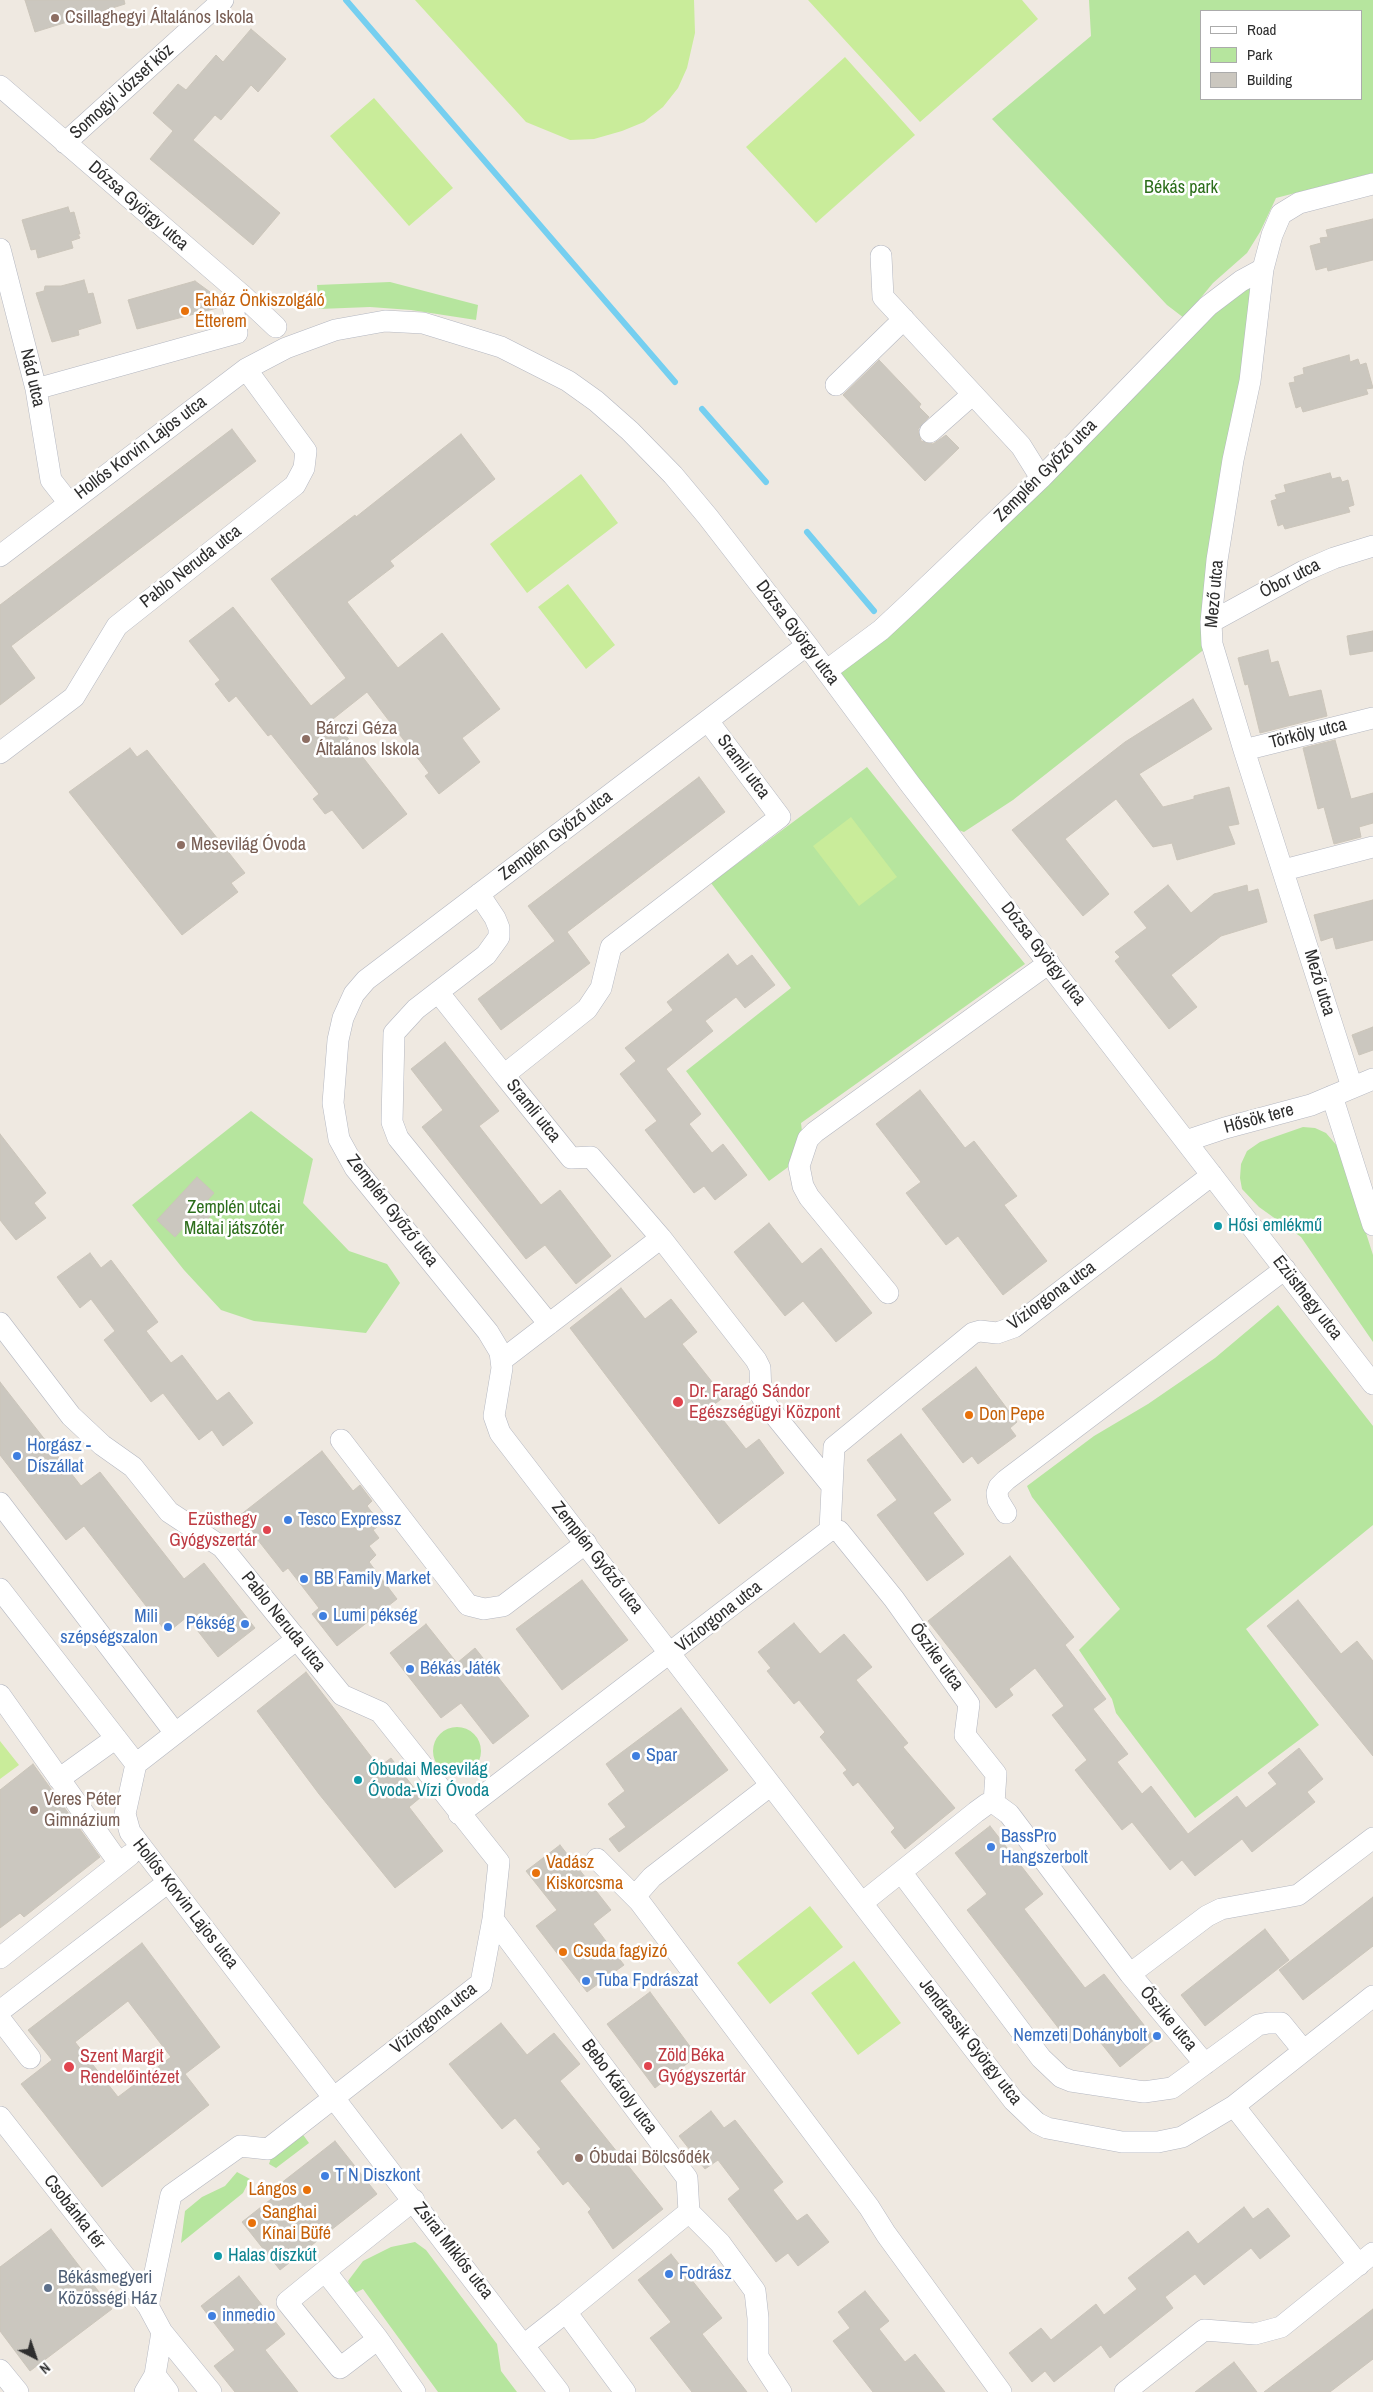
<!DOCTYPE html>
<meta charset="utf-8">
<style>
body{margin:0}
#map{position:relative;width:1373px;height:2392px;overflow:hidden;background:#efe9e1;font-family:"Archivo Narrow",sans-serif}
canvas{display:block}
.legend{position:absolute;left:1200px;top:10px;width:162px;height:90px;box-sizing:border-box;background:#fff;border:1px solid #ababab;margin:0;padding:6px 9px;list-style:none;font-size:15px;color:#2e2e2e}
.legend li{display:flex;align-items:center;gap:10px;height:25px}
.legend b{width:25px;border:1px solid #ababab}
.north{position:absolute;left:10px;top:2332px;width:50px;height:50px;-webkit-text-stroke:4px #fff;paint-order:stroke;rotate:139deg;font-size:14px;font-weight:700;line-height:20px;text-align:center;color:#2e2e2e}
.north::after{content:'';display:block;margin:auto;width:18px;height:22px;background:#2e2e2e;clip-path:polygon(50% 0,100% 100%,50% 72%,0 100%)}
</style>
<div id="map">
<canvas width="1373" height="2392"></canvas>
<ul class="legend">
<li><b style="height:6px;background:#fff"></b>Road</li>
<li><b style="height:14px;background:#b6e59e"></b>Park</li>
<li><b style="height:14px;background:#cbc7bf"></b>Building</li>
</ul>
<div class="north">N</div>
</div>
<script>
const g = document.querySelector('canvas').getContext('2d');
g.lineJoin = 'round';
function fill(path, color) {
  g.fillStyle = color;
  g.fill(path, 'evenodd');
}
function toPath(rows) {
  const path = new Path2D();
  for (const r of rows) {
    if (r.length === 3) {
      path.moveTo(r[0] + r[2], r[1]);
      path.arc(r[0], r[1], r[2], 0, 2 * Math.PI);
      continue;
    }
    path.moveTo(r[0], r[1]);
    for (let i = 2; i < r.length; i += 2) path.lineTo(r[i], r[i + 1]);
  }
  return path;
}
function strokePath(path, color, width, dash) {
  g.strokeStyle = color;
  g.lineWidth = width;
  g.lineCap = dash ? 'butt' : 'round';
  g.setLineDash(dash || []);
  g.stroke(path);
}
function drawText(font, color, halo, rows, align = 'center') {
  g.font = font + ' "Archivo Narrow",sans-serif';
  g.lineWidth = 5;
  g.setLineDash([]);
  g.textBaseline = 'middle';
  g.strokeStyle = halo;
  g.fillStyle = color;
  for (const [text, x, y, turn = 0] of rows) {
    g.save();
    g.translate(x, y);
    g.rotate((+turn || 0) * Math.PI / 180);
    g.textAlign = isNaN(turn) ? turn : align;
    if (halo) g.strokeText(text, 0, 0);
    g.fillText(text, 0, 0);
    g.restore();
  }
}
fill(toPath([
 [1089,0,1373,0,1373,173,1276,198,1260,232,1247,253,1213,283,1184,318,1167,305,992,119,1091,36],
 [1202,11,1362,11,1362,99,1202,99],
 [1263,270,1211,644,1013,800,964,832,941,824,827,671],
 [390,282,478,305,476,320,411,310,370,307,319,309,317,285],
 [867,767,1025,964,801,1123,803,1140,795,1162,769,1181,686,1071,791,988,711,883],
 [251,1111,313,1159,303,1203,349,1251,387,1264,400,1283,366,1333,254,1321,221,1310,184,1270,132,1205],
 [1303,1127,1315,1128,1326,1133,1339,1148,1373,1255,1373,1342,1301,1237,1259,1207,1242,1189,1240,1178,1241,1164,1247,1151,1260,1142],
 [1278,1305,1373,1426,1373,1525,1246,1629,1319,1725,1195,1818,1116,1713,1112,1699,1079,1650,1120,1609,1032,1497,1027,1486,1094,1436,1148,1404,1215,1358],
 [457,1751,24],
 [301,2132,309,2143,276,2168,269,2164,271,2158],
 [237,2172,250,2179,243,2193,181,2243,185,2211,202,2197,225,2186],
 [415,2242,426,2250,497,2344,501,2371,517,2392,438,2392,363,2289,353,2294,348,2281,363,2261,391,2247]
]), '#b6e59e');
fill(toPath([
 [415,0,694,0,695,33,687,68,678,88,663,107,644,122,622,131,594,139,570,140,526,122],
 [808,0,1022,0,1038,19,920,122],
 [845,57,915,135,816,223,746,147],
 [374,98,453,188,409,226,330,136],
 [581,474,618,523,527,593,490,544],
 [568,584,615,645,586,669,538,607],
 [851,817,897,877,859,906,813,846],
 [0,1741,19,1765,0,1779],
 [810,1906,843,1947,770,2004,737,1963],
 [854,1961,901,2023,858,2055,811,1993]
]), '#c9ec9a');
strokePath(toPath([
 [346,0,675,382],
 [702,409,766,482],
 [807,532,874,611]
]), '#75cff0', 6);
const building = toPath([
 [25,0,124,0,125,4,35,32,25,0],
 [251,29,286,59,258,92,251,85,221,120,215,115,193,140,280,213,253,245,150,159,173,131,153,113,178,84,186,90,216,55,223,62,251,29],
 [68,207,70,213,74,212,80,234,78,234,80,238,71,241,73,248,38,258,36,249,31,250,22,220,68,207],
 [1373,219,1373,260,1328,271,1327,267,1316,270,1310,246,1321,243,1320,238,1328,237,1326,230,1373,219],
 [84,280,88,294,93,293,101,323,78,330,79,335,52,342,36,293,44,291,45,286,61,286,84,280],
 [195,281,210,292,221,304,221,307,137,329,128,300,195,281],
 [1349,355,1350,362,1358,359,1360,365,1366,363,1373,388,1366,389,1368,394,1303,412,1301,406,1296,408,1289,383,1295,382,1294,377,1304,374,1303,368,1349,355],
 [879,360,921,404,919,407,929,417,918,429,921,441,933,444,946,435,959,448,925,481,843,395,879,360],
 [232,429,256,461,11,646,35,678,0,705,0,605,232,429],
 [461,434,495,479,390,561,394,566,347,602,398,668,442,633,500,709,462,738,480,762,439,794,425,776,429,773,367,692,333,719,407,814,363,849,332,810,325,814,313,799,319,794,271,734,268,736,236,696,229,702,215,684,220,680,189,641,233,607,311,706,346,678,271,579,355,515,356,517,461,434],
 [1330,473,1332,479,1340,477,1342,482,1348,480,1354,505,1348,507,1350,512,1285,529,1283,524,1278,526,1271,501,1277,499,1275,495,1286,492,1284,485,1330,473],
 [1373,631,1373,651,1350,655,1347,636,1373,631],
 [1268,650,1271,663,1278,661,1289,697,1321,690,1327,716,1260,733,1248,684,1245,685,1238,658,1268,650],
 [1193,699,1212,729,1139,774,1163,807,1194,799,1194,796,1229,787,1239,824,1228,826,1235,844,1177,860,1172,843,1153,847,1116,799,1065,839,1109,894,1083,916,1012,830,1125,742,1193,699],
 [1335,740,1351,799,1373,793,1373,823,1359,827,1361,837,1334,844,1324,807,1318,809,1303,748,1335,740],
 [130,748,137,757,147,750,245,873,231,883,238,892,182,935,69,792,130,748],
 [699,777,725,812,567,932,590,963,501,1030,478,999,555,941,528,906,699,777],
 [1168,885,1191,913,1214,894,1247,885,1248,892,1258,889,1267,922,1221,936,1171,975,1197,1007,1169,1029,1115,961,1120,957,1115,952,1147,928,1134,912,1168,885],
 [1373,900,1373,940,1336,949,1333,937,1321,941,1314,915,1373,900],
 [728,954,737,966,752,955,775,985,745,1008,736,997,705,1021,713,1031,666,1069,701,1114,689,1124,712,1153,723,1144,747,1175,715,1200,704,1186,694,1193,645,1130,657,1121,620,1074,636,1061,625,1048,673,1010,667,1002,728,954],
 [1373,1027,1373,1050,1359,1055,1352,1035,1373,1027],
 [445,1042,499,1111,479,1126,541,1205,560,1190,611,1256,576,1284,545,1245,526,1259,422,1127,443,1110,411,1069,445,1042],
 [920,1090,965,1148,974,1141,1017,1196,1004,1205,1047,1261,1003,1295,958,1236,946,1245,906,1193,921,1182,876,1124,920,1090],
 [0,1134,46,1193,34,1203,46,1218,16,1240,0,1220,0,1134],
 [197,1177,214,1193,206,1202,215,1211,192,1235,184,1227,175,1237,157,1220,197,1177],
 [769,1223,802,1264,821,1248,872,1313,836,1342,803,1301,785,1316,734,1252,769,1223],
 [90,1253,101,1268,111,1260,158,1322,146,1331,171,1363,182,1355,217,1401,229,1392,253,1423,223,1446,212,1430,199,1440,163,1393,151,1402,104,1340,115,1331,91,1299,80,1308,57,1277,90,1253],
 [621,1288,645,1319,671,1299,697,1332,682,1344,724,1397,712,1406,746,1449,759,1439,784,1473,719,1524,570,1328,621,1288],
 [976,1367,1017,1422,1010,1428,1016,1436,978,1464,972,1456,963,1463,922,1409,976,1367],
 [0,1382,81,1486,100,1472,184,1579,204,1563,255,1628,218,1657,187,1617,167,1633,84,1526,66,1540,0,1455,0,1382],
 [901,1434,951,1500,933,1513,964,1554,927,1581,877,1515,897,1500,867,1460,901,1434],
 [322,1451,353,1491,360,1485,372,1501,367,1506,381,1524,373,1530,379,1538,369,1546,376,1555,369,1562,397,1599,337,1646,312,1614,319,1608,288,1568,283,1572,239,1516,322,1451],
 [1010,1556,1074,1637,1065,1645,1106,1699,1093,1709,1128,1754,1117,1762,1142,1794,1151,1786,1188,1834,1237,1796,1246,1808,1277,1784,1268,1773,1299,1748,1323,1779,1307,1792,1315,1802,1252,1852,1242,1839,1195,1876,1182,1860,1170,1870,1132,1822,1122,1830,1075,1770,1087,1760,1052,1715,1064,1706,1035,1668,1009,1689,1013,1695,996,1708,928,1621,1010,1556],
 [582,1580,628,1640,562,1690,516,1629,582,1580],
 [1298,1600,1341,1654,1357,1641,1373,1661,1373,1756,1267,1626,1298,1600],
 [794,1623,820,1654,844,1634,872,1667,856,1680,908,1743,903,1747,955,1808,905,1849,891,1832,895,1828,858,1782,853,1786,843,1773,847,1770,820,1737,825,1732,799,1700,794,1704,767,1671,771,1668,758,1652,794,1623],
 [426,1624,457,1663,475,1648,529,1716,493,1744,461,1703,441,1718,390,1653,426,1624],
 [306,1672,379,1767,391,1758,421,1797,409,1807,443,1851,395,1888,319,1794,257,1711,306,1672],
 [681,1708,728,1770,619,1852,609,1839,626,1827,608,1804,625,1791,606,1764,681,1708],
 [33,1764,100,1857,24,1917,20,1913,0,1928,0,1790,33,1764],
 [990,1826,1043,1894,1024,1909,1085,1988,1104,1974,1155,2039,1120,2067,1089,2028,1070,2043,967,1910,987,1894,955,1853,990,1826],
 [560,1845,611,1910,593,1924,624,1965,587,1992,536,1926,557,1910,526,1871,560,1845],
 [1373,1897,1373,1946,1303,2000,1279,1970,1373,1897],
 [1265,1929,1289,1960,1205,2026,1181,1995,1265,1929],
 [142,1943,220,2047,185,2074,209,2105,102,2187,21,2084,52,2060,28,2030,142,1943],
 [128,2001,171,2057,118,2097,75,2042,128,2001],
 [650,1992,697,2056,655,2088,607,2024,650,1992],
 [501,2023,527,2055,554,2033,580,2064,560,2081,663,2209,613,2249,588,2212,591,2209,568,2181,563,2185,537,2152,541,2149,515,2118,502,2129,449,2064,501,2023],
 [711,2111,724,2128,735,2120,783,2182,773,2190,797,2221,807,2214,829,2242,798,2266,788,2253,776,2262,728,2199,740,2189,718,2160,705,2169,679,2136,711,2111],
 [335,2141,377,2194,280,2270,242,2222,275,2196,271,2191,335,2141],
 [1244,2207,1253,2219,1268,2208,1290,2236,1260,2259,1251,2248,1204,2285,1195,2274,1165,2297,1173,2308,1110,2358,1101,2345,1054,2382,1045,2371,1032,2382,1009,2353,1041,2328,1051,2340,1096,2304,1104,2315,1137,2289,1128,2278,1188,2231,1198,2244,1244,2207],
 [51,2229,112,2309,30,2371,0,2331,0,2267,51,2229],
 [671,2254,722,2318,702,2334,747,2392,692,2392,650,2338,671,2322,638,2280,671,2254],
 [239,2276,285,2334,265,2350,298,2392,235,2392,214,2366,235,2350,201,2306,239,2276],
 [865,2291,889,2321,879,2329,905,2362,915,2354,945,2392,873,2392,833,2341,850,2328,838,2312,865,2291],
 [1373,2309,1373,2359,1330,2392,1264,2392,1373,2309],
 [1234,2362,1257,2392,1195,2392,1234,2362]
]);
fill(building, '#cbc7bf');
strokePath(building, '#cbc5ba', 1);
const minor = toPath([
 [0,86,242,295,276,327],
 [65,143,223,0],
 [0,249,36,389,51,480,69,503],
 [881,256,883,297,1021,446,1041,478],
 [836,385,904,319],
 [36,389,237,333,233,306,242,295],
 [930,432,973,394],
 [0,556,246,369,286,348,335,330,385,321,423,323,501,347,568,381,596,401,630,431,673,475,708,517,807,645,910,784,1373,1384],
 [1211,622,1304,571,1334,558,1373,546],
 [807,645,366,980,354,994,343,1018,338,1040,333,1103,339,1139,355,1168,488,1332,500,1352,502,1368,494,1416,500,1433,1014,2101,1037,2123,1047,2128,1122,2142,1158,2142,1182,2137,1234,2106,1373,1996],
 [826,671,881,630,910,603,1041,478,1208,306,1241,281,1263,269],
 [708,721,780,817,611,947,601,988,587,1009,504,1075,571,1158,591,1157,661,1238,756,1360,760,1368,761,1395,768,1407,832,1486],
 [1244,750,1373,718],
 [0,753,74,697,117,626,295,485,304,468,306,451,246,369],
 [1284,870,1373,847],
 [479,894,495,918,499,928,499,937,486,955,416,1009,394,1033,392,1122,398,1138,549,1324],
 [438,992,504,1075],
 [1352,1087,1244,750,1212,644,1211,622,1217,560,1233,460,1250,381,1263,269,1272,235,1281,214,1299,203,1373,184],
 [1332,1096,1373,1225],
 [1186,1141,1225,1128,1311,1105,1373,1079],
 [888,1293,809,1197,803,1186,799,1166,808,1139,815,1132,1049,963],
 [0,1323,71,1416,102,1445,133,1467,169,1512,222,1547,342,1695,380,1712,499,1862,493,1919,481,1983,268,2149,240,2146,171,2195,148,2306],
 [502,1360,661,1238],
 [341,1440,468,1605,484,1609,503,1606,586,1543],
 [0,1503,175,1733],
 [1006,1513,998,1500,997,1493,999,1487,1006,1480,1285,1269],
 [830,1530,839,1531,894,1599,969,1704,965,1735,996,1774,994,1803],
 [0,1589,136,1764],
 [0,1695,119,1863],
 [136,1764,125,1814,130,1832,559,2392],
 [136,1764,297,1639],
 [59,1779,116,1738],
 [459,1814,830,1530,834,1447,973,1333,980,1331,997,1333,1014,1327,1212,1175],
 [597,1859,639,1901,869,2207,886,2234,1001,2392],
 [901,1872,1041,2058,1061,2077,1071,2081,1144,2092,1172,2088,1258,2025,1268,2023,1281,2023,1303,2050],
 [639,1901,637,1894,652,1877,771,1785],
 [862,1903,976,1812,987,1804,994,1803,1009,1814,1130,1974,1205,2064],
 [493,1919,687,2178,689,2212,720,2243,755,2291,758,2318,758,2357,781,2392],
 [0,1958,130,1855],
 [1130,1974,1207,1916,1221,1909,1298,1895,1373,1838],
 [0,2011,167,1883],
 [0,2019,30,2058],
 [1234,2106,1359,2265],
 [0,2117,148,2306,162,2332,155,2375,145,2392],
 [414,2200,325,2271,378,2339,415,2392],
 [325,2271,287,2302,340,2368,378,2339],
 [566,2312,689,2212],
 [162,2332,211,2392],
 [524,2345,566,2312,625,2392],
 [0,2370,18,2392],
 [155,2375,168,2392],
 [1125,2392,1204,2330,1255,2334,1281,2327,1373,2253]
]);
strokePath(minor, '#b4b7c1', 22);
strokePath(minor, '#fff', 21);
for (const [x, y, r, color] of [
 [55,18,5,"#8d6e63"],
 [185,311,5,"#e8710a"],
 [306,739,5,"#8d6e63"],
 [181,845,5,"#8d6e63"],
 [1218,1226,5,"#0f9aa8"],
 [678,1402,6,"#e0444e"],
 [969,1415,5,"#e8710a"],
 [17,1456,5,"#3f7fe0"],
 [288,1520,5,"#3f7fe0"],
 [267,1530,5,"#e0444e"],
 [304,1579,5,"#3f7fe0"],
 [323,1616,5,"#3f7fe0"],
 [245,1624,5,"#3f7fe0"],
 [168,1627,5,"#3f7fe0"],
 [410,1669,5,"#3f7fe0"],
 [636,1756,5,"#3f7fe0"],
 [358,1780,5,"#0f9aa8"],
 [34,1810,5,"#8d6e63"],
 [991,1847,5,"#3f7fe0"],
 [536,1873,5,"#e8710a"],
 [563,1952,5,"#e8710a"],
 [586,1981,5,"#3f7fe0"],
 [1157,2036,5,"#3f7fe0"],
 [648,2066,5,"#e0444e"],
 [69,2067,6,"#e0444e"],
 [579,2158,5,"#8d6e63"],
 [325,2176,5,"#3f7fe0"],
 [307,2190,5,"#e8710a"],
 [252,2223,5,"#e8710a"],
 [218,2256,5,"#0f9aa8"],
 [669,2274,5,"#3f7fe0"],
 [48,2288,5,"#5c6f8a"],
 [212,2316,5,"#3f7fe0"]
]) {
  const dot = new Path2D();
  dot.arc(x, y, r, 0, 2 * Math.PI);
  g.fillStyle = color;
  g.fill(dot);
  strokePath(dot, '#fff', 2);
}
drawText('18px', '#785e54', '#fff', [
 ["Csillaghegyi Általános Iskola",65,18],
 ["Bárczi Géza",316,729],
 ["Általános Iskola",316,750],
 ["Mesevilág Óvoda",191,845],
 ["Veres Péter",44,1800],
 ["Gimnázium",44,1821],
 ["Óbudai Bölcsődék",589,2158]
], 'left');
drawText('18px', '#2e2e2e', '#fff', [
 ["Somogyi József köz",122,92,-42],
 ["Dózsa György utca",138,206,41],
 ["Nád utca",32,378,77],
 ["Hollós Korvin Lajos utca",141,448,-37],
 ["Zemplén Győző utca",1046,471,-45],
 ["Pablo Neruda utca",191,567,-38],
 ["Óbor utca",1290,579,-27],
 ["Mező utca",1215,594,-85],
 ["Dózsa György utca",797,633,53],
 ["Törköly utca",1308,734,-14],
 ["Sramli utca",743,767,53],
 ["Zemplén Győző utca",556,836,-37],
 ["Dózsa György utca",1043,954,52],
 ["Mező utca",1319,983,73],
 ["Sramli utca",533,1111,51],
 ["Hősök tere",1259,1119,-15],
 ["Zemplén Győző utca",392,1211,52],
 ["Víziorgona utca",1052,1296,-36],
 ["Ezüsthegy utca",1307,1298,52],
 ["Zemplén Győző utca",597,1558,52],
 ["Víziorgona utca",719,1617,-38],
 ["Pablo Neruda utca",283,1622,51],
 ["Őszike utca",936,1657,54],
 ["Hollós Korvin Lajos utca",185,1904,52],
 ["Víziorgona utca",434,2019,-38],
 ["Őszike utca",1168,2019,50],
 ["Jendrassik György utca",970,2042,52],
 ["Bebo Károly utca",619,2087,53],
 ["Csobánka tér",74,2212,52],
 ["Zsirai Miklós utca",453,2251,52]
]);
drawText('18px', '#2c6e1b', '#fff', [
 ["Békás park",1181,188],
 ["Zemplén utcai",234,1208],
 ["Máltai játszótér",234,1229]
]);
drawText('18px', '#c56008', '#fff', [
 ["Faház Önkiszolgáló",195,301],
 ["Étterem",195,322],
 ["Don Pepe",979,1415],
 ["Vadász",546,1863],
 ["Kiskorcsma",546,1884],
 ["Csuda fagyizó",573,1952],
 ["Lángos",297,2190,"right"],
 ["Sanghai",262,2213],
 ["Kínai Büfé",262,2234]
], 'left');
drawText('18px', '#0d838f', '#fff', [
 ["Hősi emlékmű",1228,1226],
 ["Óbudai Mesevilág",368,1770],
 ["Óvoda-Vízi Óvoda",368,1791],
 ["Halas díszkút",228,2256]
], 'left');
drawText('18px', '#be3a42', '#fff', [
 ["Dr. Faragó Sándor",689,1392],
 ["Egészségügyi Központ",689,1413],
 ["Ezüsthegy",257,1520,"right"],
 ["Gyógyszertár",257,1541,"right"],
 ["Zöld Béka",658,2056],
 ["Gyógyszertár",658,2077],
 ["Szent Margit",80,2057],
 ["Rendelőintézet",80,2078]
], 'left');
drawText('18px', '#366cbe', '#fff', [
 ["Horgász -",27,1446],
 ["Díszállat",27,1467],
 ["Tesco Expressz",298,1520],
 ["BB Family Market",314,1579],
 ["Lumi pékség",333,1616],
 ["Mili",158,1617,"right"],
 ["szépségszalon",158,1638,"right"],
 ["Pékség",235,1624,"right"],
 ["Békás Játék",420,1669],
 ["Spar",646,1756],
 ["BassPro",1001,1837],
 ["Hangszerbolt",1001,1858],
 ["Tuba Fpdrászat",596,1981],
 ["Nemzeti Dohánybolt",1147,2036,"right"],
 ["T N Diszkont",335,2176],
 ["Fodrász",679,2274],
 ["inmedio",222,2316]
], 'left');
drawText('18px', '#4e5e75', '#fff', [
 ["Békásmegyeri",58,2278],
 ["Közösségi Ház",58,2299]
], 'left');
</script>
